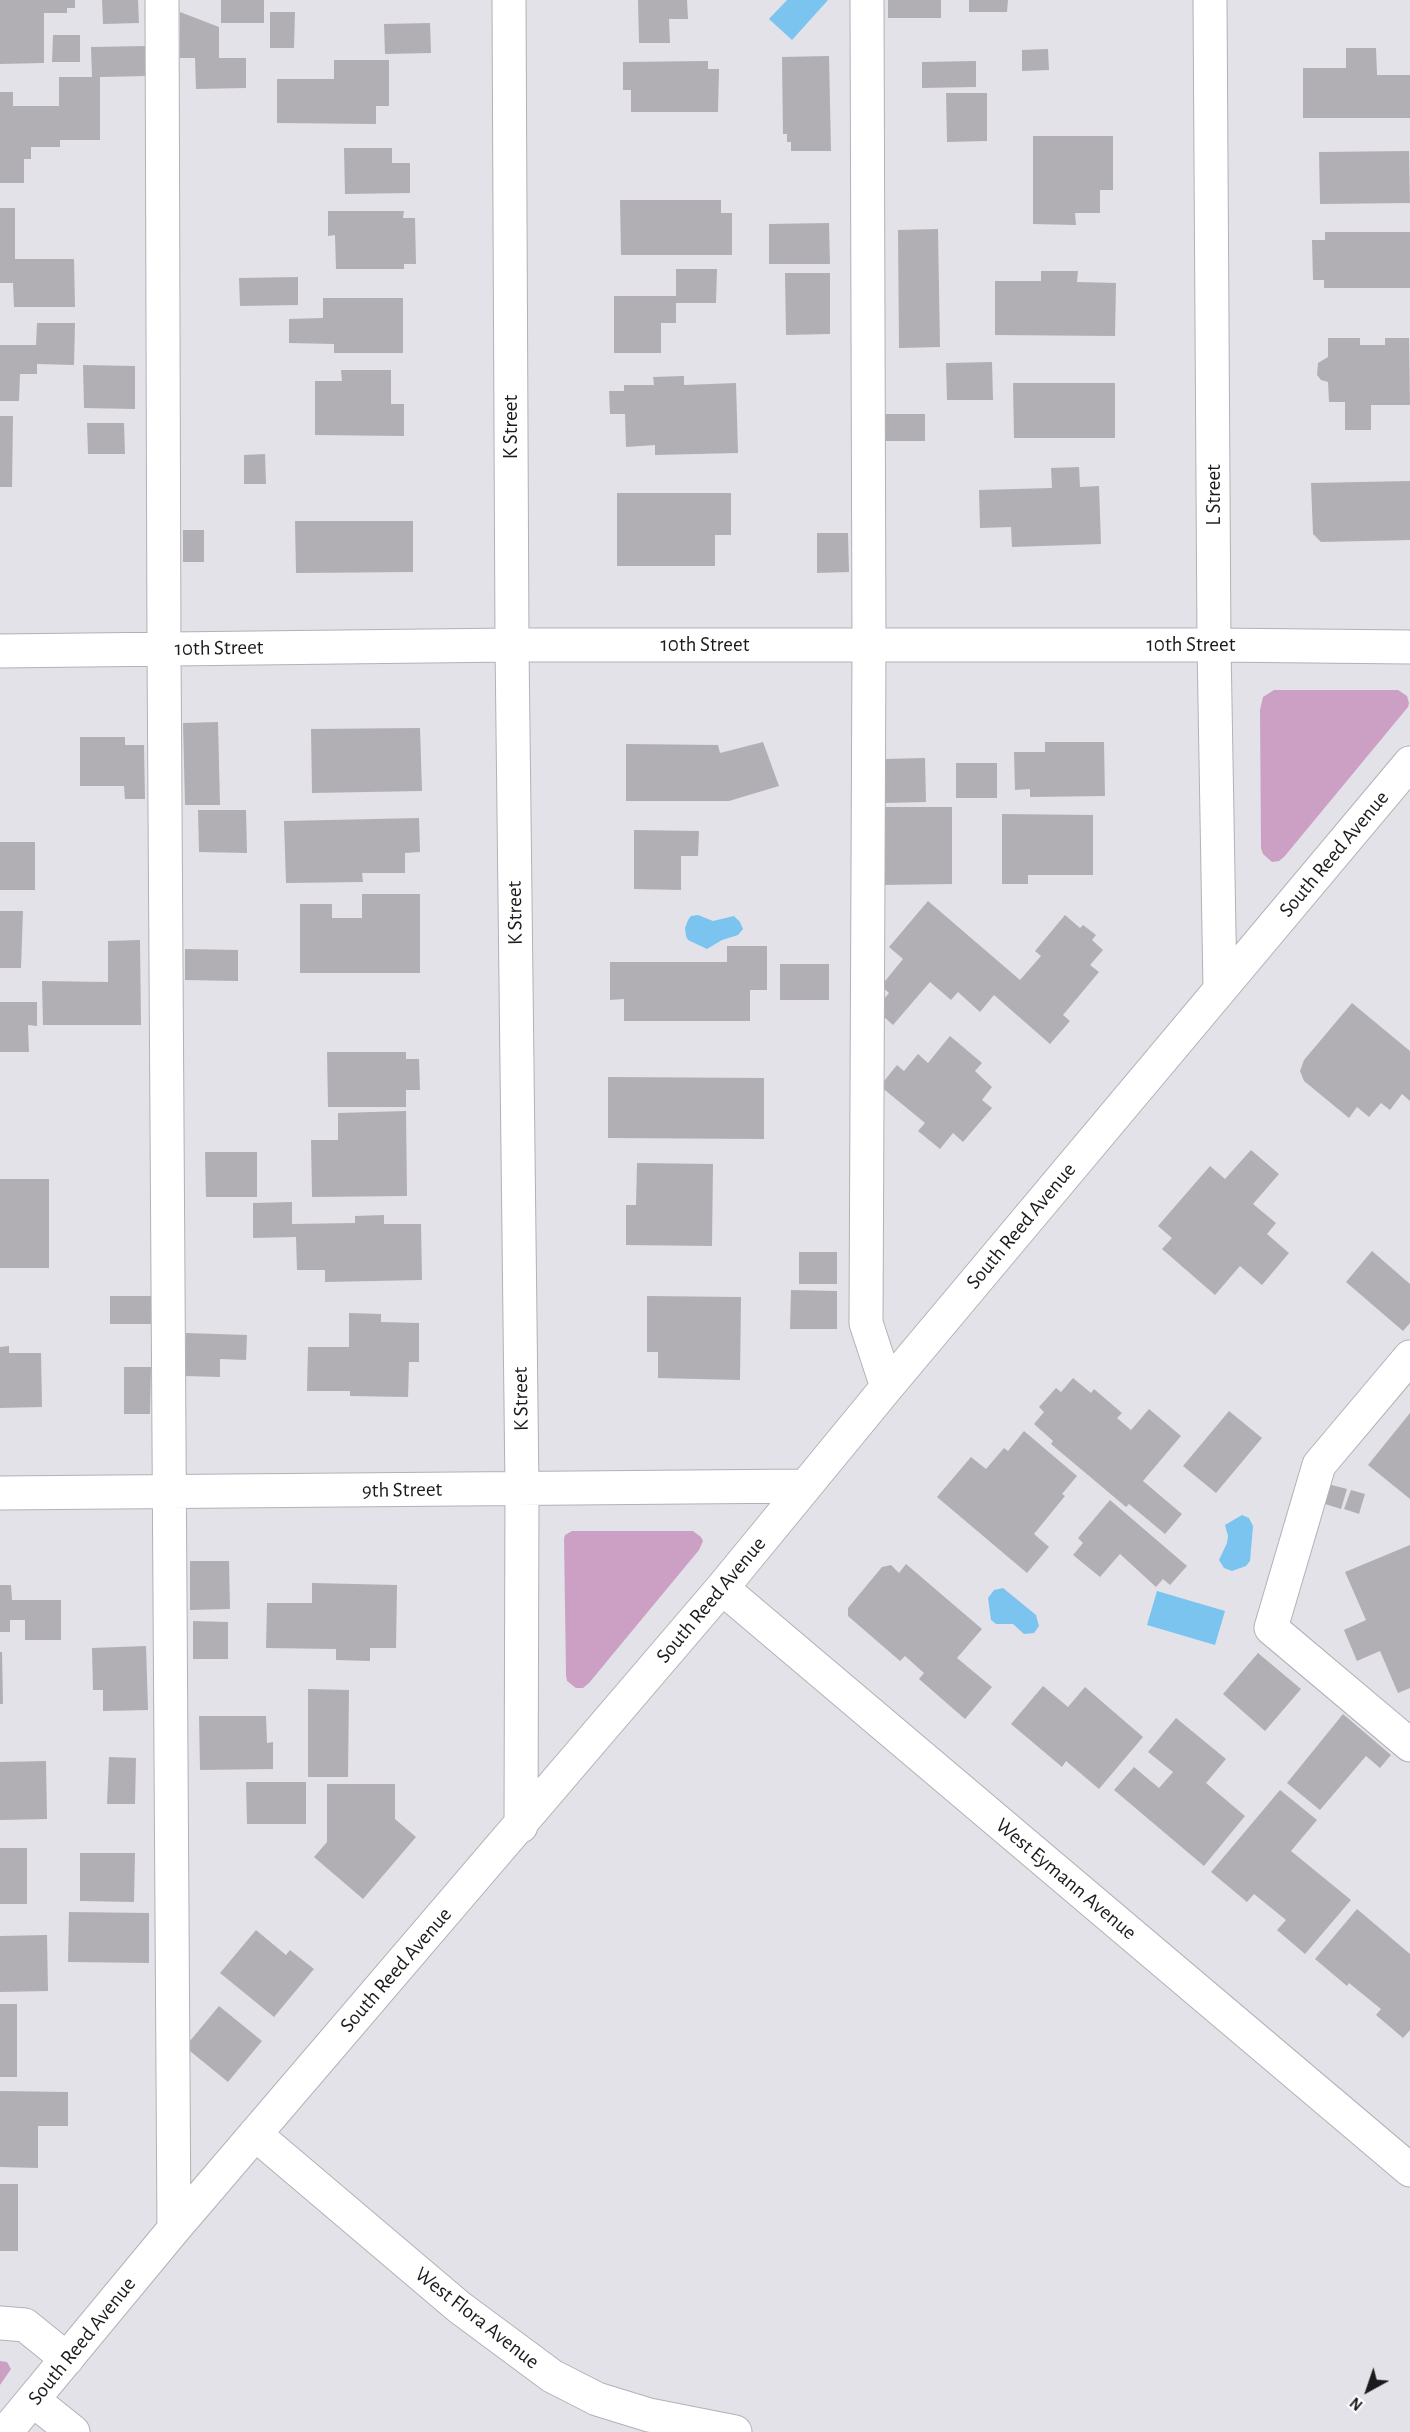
<!DOCTYPE html>
<style>
body{margin:0}
#map{position:relative;width:1410px;height:2432px;overflow:hidden;background:#e2e2e8;font-family:"Alegreya Sans",sans-serif}
canvas{display:block}
.north{position:absolute;left:1338px;top:2360px;width:60px;height:60px;-webkit-text-stroke:4px #fff;paint-order:stroke;rotate:220deg;font-size:16px;font-weight:700;line-height:24px;text-align:center;color:#1b1b1d}
.north::after{content:'';display:block;margin:auto;width:21px;height:27px;background:#1b1b1d;clip-path:polygon(50% 0,100% 100%,50% 72%,0 100%)}
</style>
<div id="map">
<canvas width="1410" height="2432"></canvas>
<div class="north">N</div>
</div>
<script>
const g = document.querySelector('canvas').getContext('2d');
g.lineJoin = 'round';
function fill(path, color) {
  g.fillStyle = color;
  g.fill(path, 'evenodd');
}
function toPath(rows) {
  const path = new Path2D();
  for (const r of rows) {
    path.moveTo(r[0], r[1]);
    for (let i = 2; i < r.length; i += 2) path.lineTo(r[i], r[i + 1]);
  }
  return path;
}
function strokePath(path, color, width, dash) {
  g.strokeStyle = color;
  g.lineWidth = width;
  g.lineCap = dash ? 'butt' : 'round';
  g.setLineDash(dash || []);
  g.stroke(path);
}
function drawText(font, color, halo, rows, align = 'center') {
  g.font = font + ' "Alegreya Sans",sans-serif';
  g.lineWidth = 4.5;
  g.setLineDash([]);
  g.textBaseline = 'middle';
  g.strokeStyle = halo;
  g.fillStyle = color;
  for (const [text, x, y, turn = 0] of rows) {
    g.save();
    g.translate(x, y);
    g.rotate((+turn || 0) * Math.PI / 180);
    g.textAlign = isNaN(turn) ? turn : align;
    if (halo) g.strokeText(text, 0, 0);
    g.fillText(text, 0, 0);
    g.restore();
  }
}
fill(toPath([
 [1274,690,1398,690,1407,696,1409,703,1408,707,1284,857,1279,861,1272,862,1263,854,1261,848,1260,710,1263,697],
 [572,1531,693,1531,701,1537,703,1541,699,1550,589,1683,583,1688,576,1688,567,1681,566,1675,564,1539,565,1535],
 [0,2361,7,2362,11,2369,0,2385]
]), '#cca0c4');
fill(toPath([
 [787,0,828,0,792,40,769,19],
 [698,915,713,921,734,916,740,922,743,929,738,935,722,940,707,949,688,940,686,936,685,928,688,920,691,916],
 [1242,1515,1249,1518,1253,1526,1250,1561,1246,1566,1232,1571,1224,1568,1219,1560,1227,1543,1228,1536,1225,1525],
 [1003,1588,1036,1615,1039,1626,1034,1633,1024,1634,1013,1624,996,1624,991,1620,988,1598,994,1590],
 [1157,1591,1225,1611,1215,1645,1147,1625]
]), '#7ac4ef');
fill(toPath([
 [0,0,75,0,75,8,67,8,67,13,44,13,44,63,0,64],
 [102,0,138,0,139,23,103,24],
 [221,0,264,0,264,23,221,23],
 [638,0,687,0,688,19,669,19,670,43,639,43],
 [888,0,941,0,941,18,888,18],
 [969,0,1008,0,1007,12,969,12],
 [180,12,219,27,219,58,246,58,246,88,196,89,195,58,180,58],
 [270,12,295,12,294,48,270,48],
 [430,23,431,53,385,54,384,24],
 [53,35,80,35,80,62,52,62],
 [146,46,147,76,100,77,100,140,60,140,60,147,31,147,31,159,24,159,24,183,0,183,0,92,13,92,13,106,59,106,59,77,92,77,91,47],
 [1346,48,1376,48,1377,75,1410,75,1410,118,1303,118,1303,68,1346,68],
 [1048,49,1049,70,1022,71,1022,50],
 [829,56,831,151,791,151,791,142,787,142,787,134,783,134,782,57],
 [334,60,389,60,389,106,376,106,376,124,277,123,277,79,334,79],
 [708,61,708,69,719,69,718,112,631,112,631,90,623,90,623,62],
 [976,61,976,87,922,88,922,62],
 [946,93,987,93,987,141,947,142],
 [1033,136,1113,136,1113,190,1100,190,1100,213,1075,213,1076,225,1033,224],
 [344,148,392,148,392,163,410,163,410,193,345,194],
 [1409,151,1410,203,1320,204,1319,152],
 [620,200,721,200,721,213,732,213,732,255,621,255],
 [0,208,15,208,15,259,74,259,75,307,14,307,13,283,0,283],
 [328,211,404,211,403,218,415,218,416,264,404,264,404,269,336,269,335,235,328,236],
 [829,223,830,264,769,264,769,224],
 [938,229,940,347,899,348,898,230],
 [1325,232,1410,232,1410,288,1324,288,1324,280,1313,280,1312,240,1325,240],
 [676,269,717,269,716,303,676,303,676,323,661,323,661,353,614,353,614,296,676,296],
 [1041,271,1078,271,1077,282,1116,283,1115,336,995,335,995,281,1041,281],
 [785,273,830,273,830,334,786,335],
 [298,277,298,305,240,306,239,278],
 [323,298,403,298,403,353,334,353,334,344,289,343,289,319,323,318],
 [37,323,75,323,74,365,37,364,37,374,20,374,19,401,0,401,0,345,36,345],
 [1328,338,1360,338,1360,345,1385,345,1385,338,1409,338,1410,405,1371,405,1371,430,1345,430,1345,402,1329,402,1328,382,1321,380,1317,375,1318,363,1328,357],
 [992,362,993,400,947,400,946,363],
 [83,365,135,366,135,409,84,408],
 [341,370,391,370,391,404,404,404,404,436,315,435,315,381,342,381],
 [684,376,684,385,736,383,738,453,655,455,655,445,626,447,625,414,610,414,609,391,624,391,624,385,654,385,653,377],
 [1013,383,1115,383,1115,438,1014,438],
 [885,414,925,414,925,441,885,441],
 [0,416,13,416,12,487,0,487],
 [87,423,124,423,125,454,88,454],
 [265,454,266,484,244,484,244,455],
 [1079,467,1080,487,1099,486,1101,544,1012,547,1011,527,980,528,979,490,1052,488,1051,468],
 [1410,481,1410,540,1321,542,1313,534,1311,483],
 [617,493,731,493,731,535,715,535,715,566,617,566],
 [295,521,413,521,413,572,296,573],
 [183,530,204,530,204,562,183,562],
 [817,533,848,533,849,572,817,573],
 [218,722,220,805,185,805,183,723],
 [420,728,422,791,312,793,311,729],
 [80,737,125,737,125,745,144,745,145,799,125,799,124,786,80,786],
 [763,742,779,786,729,801,626,801,626,744,718,745,720,753],
 [1045,742,1104,742,1105,796,1030,797,1030,789,1015,790,1014,752,1045,752],
 [925,758,926,802,885,803,885,759],
 [956,763,997,763,997,798,956,798],
 [882,807,952,807,952,884,882,885],
 [198,810,246,810,247,853,199,852],
 [1002,814,1093,815,1093,875,1028,875,1028,884,1002,884],
 [419,818,420,852,405,853,405,873,362,873,363,882,286,883,284,821],
 [634,830,699,831,698,856,681,856,681,890,634,889],
 [0,842,35,842,35,890,0,890],
 [362,894,420,894,420,973,300,973,300,904,332,904,332,918,362,918],
 [928,901,1020,980,1041,956,1035,951,1065,915,1080,928,1083,925,1096,935,1092,940,1103,950,1090,965,1099,972,1063,1015,1070,1021,1050,1044,994,995,980,1012,958,992,951,1000,930,982,893,1025,875,1009,889,993,881,986,903,959,889,947],
 [0,911,23,911,21,968,0,968],
 [140,940,141,1025,43,1025,42,981,108,982,108,941],
 [727,946,767,946,767,990,750,990,750,1021,624,1021,624,999,610,1000,610,962,727,962],
 [185,949,238,950,238,981,185,980],
 [780,964,829,964,829,1000,780,1000],
 [0,1002,37,1002,37,1026,28,1025,29,1052,0,1052],
 [1352,1003,1410,1051,1410,1101,1402,1094,1390,1110,1381,1103,1369,1117,1357,1107,1349,1118,1304,1081,1300,1071,1304,1060],
 [950,1036,982,1063,975,1071,992,1087,982,1100,992,1108,963,1142,953,1133,940,1149,918,1131,925,1123,880,1086,897,1065,904,1071,918,1054,928,1063],
 [327,1052,406,1052,406,1059,419,1059,420,1090,406,1090,406,1107,328,1107],
 [608,1077,764,1078,764,1139,608,1138],
 [406,1111,407,1196,312,1197,311,1140,338,1140,338,1113],
 [1251,1150,1279,1174,1253,1204,1276,1223,1267,1234,1289,1253,1262,1285,1240,1266,1215,1295,1162,1249,1172,1238,1158,1226,1210,1166,1225,1179],
 [205,1152,257,1152,257,1197,206,1197],
 [637,1163,713,1164,712,1246,626,1245,626,1205,636,1205],
 [0,1179,49,1179,49,1268,0,1268],
 [292,1202,292,1224,355,1223,355,1216,384,1215,384,1224,421,1224,422,1280,325,1282,325,1270,297,1270,296,1237,253,1238,253,1203],
 [1372,1251,1410,1284,1410,1323,1403,1331,1346,1282],
 [799,1252,837,1252,837,1284,799,1284],
 [791,1290,837,1291,837,1329,790,1329],
 [110,1296,151,1296,151,1324,110,1324],
 [647,1296,741,1297,740,1380,658,1378,658,1352,647,1352],
 [349,1313,381,1314,381,1322,419,1323,419,1362,409,1362,408,1397,350,1396,350,1391,307,1391,308,1347,349,1347],
 [186,1333,247,1335,246,1360,220,1359,220,1377,185,1376],
 [9,1346,9,1353,41,1353,42,1407,0,1408,0,1347],
 [124,1367,151,1367,150,1414,124,1414],
 [1073,1378,1091,1393,1094,1389,1122,1413,1117,1418,1131,1430,1149,1409,1181,1436,1143,1481,1182,1514,1165,1534,1129,1504,1126,1507,1051,1444,1053,1441,1034,1424,1044,1412,1039,1407,1056,1388,1061,1392],
 [1229,1411,1262,1438,1216,1493,1183,1466],
 [1410,1413,1410,1499,1368,1465],
 [1024,1431,1077,1476,1062,1494,1065,1496,1034,1534,1049,1547,1027,1573,937,1497,971,1457,986,1469,1004,1448,1008,1451],
 [1328,1484,1347,1489,1341,1509,1322,1503],
 [1351,1490,1365,1494,1359,1514,1344,1509],
 [1110,1500,1187,1566,1170,1585,1163,1579,1156,1587,1120,1554,1100,1577,1073,1555,1083,1543,1078,1538],
 [1410,1545,1410,1688,1398,1693,1380,1651,1357,1661,1344,1630,1366,1620,1345,1572],
 [190,1561,229,1561,230,1609,190,1610],
 [906,1564,982,1629,957,1658,992,1687,965,1719,919,1679,924,1673,905,1656,900,1661,848,1616,848,1608,882,1567,891,1565,899,1573],
 [312,1583,397,1585,396,1648,370,1648,370,1661,336,1660,336,1649,266,1648,267,1603,312,1603],
 [0,1585,11,1585,12,1600,61,1600,61,1640,25,1640,25,1620,10,1620,10,1632,0,1632],
 [193,1621,228,1622,228,1659,193,1659],
 [146,1646,148,1710,103,1711,103,1690,93,1690,92,1648],
 [0,1652,2,1652,3,1704,0,1704],
 [1258,1653,1301,1689,1265,1731,1223,1694],
 [1043,1686,1068,1707,1085,1687,1143,1737,1099,1789,1066,1761,1062,1767,1011,1724],
 [308,1689,349,1690,348,1777,308,1777],
 [1343,1714,1391,1755,1380,1768,1366,1756,1320,1810,1287,1783],
 [199,1716,266,1716,267,1743,273,1742,273,1769,200,1770],
 [1176,1718,1226,1759,1206,1783,1245,1816,1204,1866,1114,1790,1134,1767,1159,1788,1173,1772,1148,1752],
 [109,1757,136,1758,135,1804,107,1804],
 [46,1761,47,1819,0,1820,0,1762],
 [246,1782,306,1782,306,1824,247,1824],
 [327,1784,395,1784,395,1819,416,1837,363,1899,314,1857,327,1842],
 [1280,1790,1317,1820,1291,1851,1351,1900,1305,1954,1277,1930,1286,1920,1254,1894,1247,1902,1211,1872],
 [0,1848,27,1848,27,1904,0,1904],
 [80,1853,135,1853,134,1902,80,1901],
 [1357,1909,1410,1954,1410,2030,1403,2038,1376,2015,1381,2009,1349,1983,1347,1986,1315,1959],
 [69,1912,149,1913,149,1963,68,1962],
 [256,1930,286,1955,290,1950,314,1969,274,2017,220,1973],
 [47,1935,48,1991,0,1992,0,1936],
 [0,2004,17,2004,17,2077,0,2077],
 [219,2006,262,2041,228,2082,185,2047],
 [0,2091,68,2092,68,2126,38,2126,38,2168,0,2167],
 [0,2184,18,2184,18,2251,0,2251]
]), '#b2afb4');
const minor = toPath([
 [162,0,164,649,174,2229],
 [509,0,512,645,522,1489,521,1826],
 [867,0,869,646,866,1323,887,1387],
 [1210,0,1214,645,1220,989],
 [0,651,512,645,1214,645,1410,647],
 [1410,1357,1319,1465,1271,1628,1410,1745],
 [0,1493,804,1486],
 [722,1588,1410,2170],
 [255,2134,459,2307,552,2376,597,2399,649,2415,735,2432],
 [0,2323,25,2325,67,2359],
 [33,2400,73,2432],
 [6,2432,174,2229,722,1588,887,1387,1410,763]
]);
strokePath(minor, '#b1b2b7', 35);
strokePath(minor, '#fff', 33);
drawText('21px', '#1b1b1d', '#fff', [
 ["K Street",511,427,-90],
 ["L Street",1214,495,-90],
 ["10th Street",705,645],
 ["10th Street",1191,645],
 ["10th Street",219,648,-1],
 ["South Reed Avenue",1334,854,-50],
 ["K Street",515,913,-91],
 ["South Reed Avenue",1021,1226,-50],
 ["K Street",521,1399,-91],
 ["9th Street",402,1490,-1],
 ["South Reed Avenue",711,1600,-50],
 ["West Eymann Avenue",1066,1879,40],
 ["South Reed Avenue",396,1970,-49],
 ["West Flora Avenue",477,2318,38],
 ["South Reed Avenue",82,2341,-51]
]);
</script>
